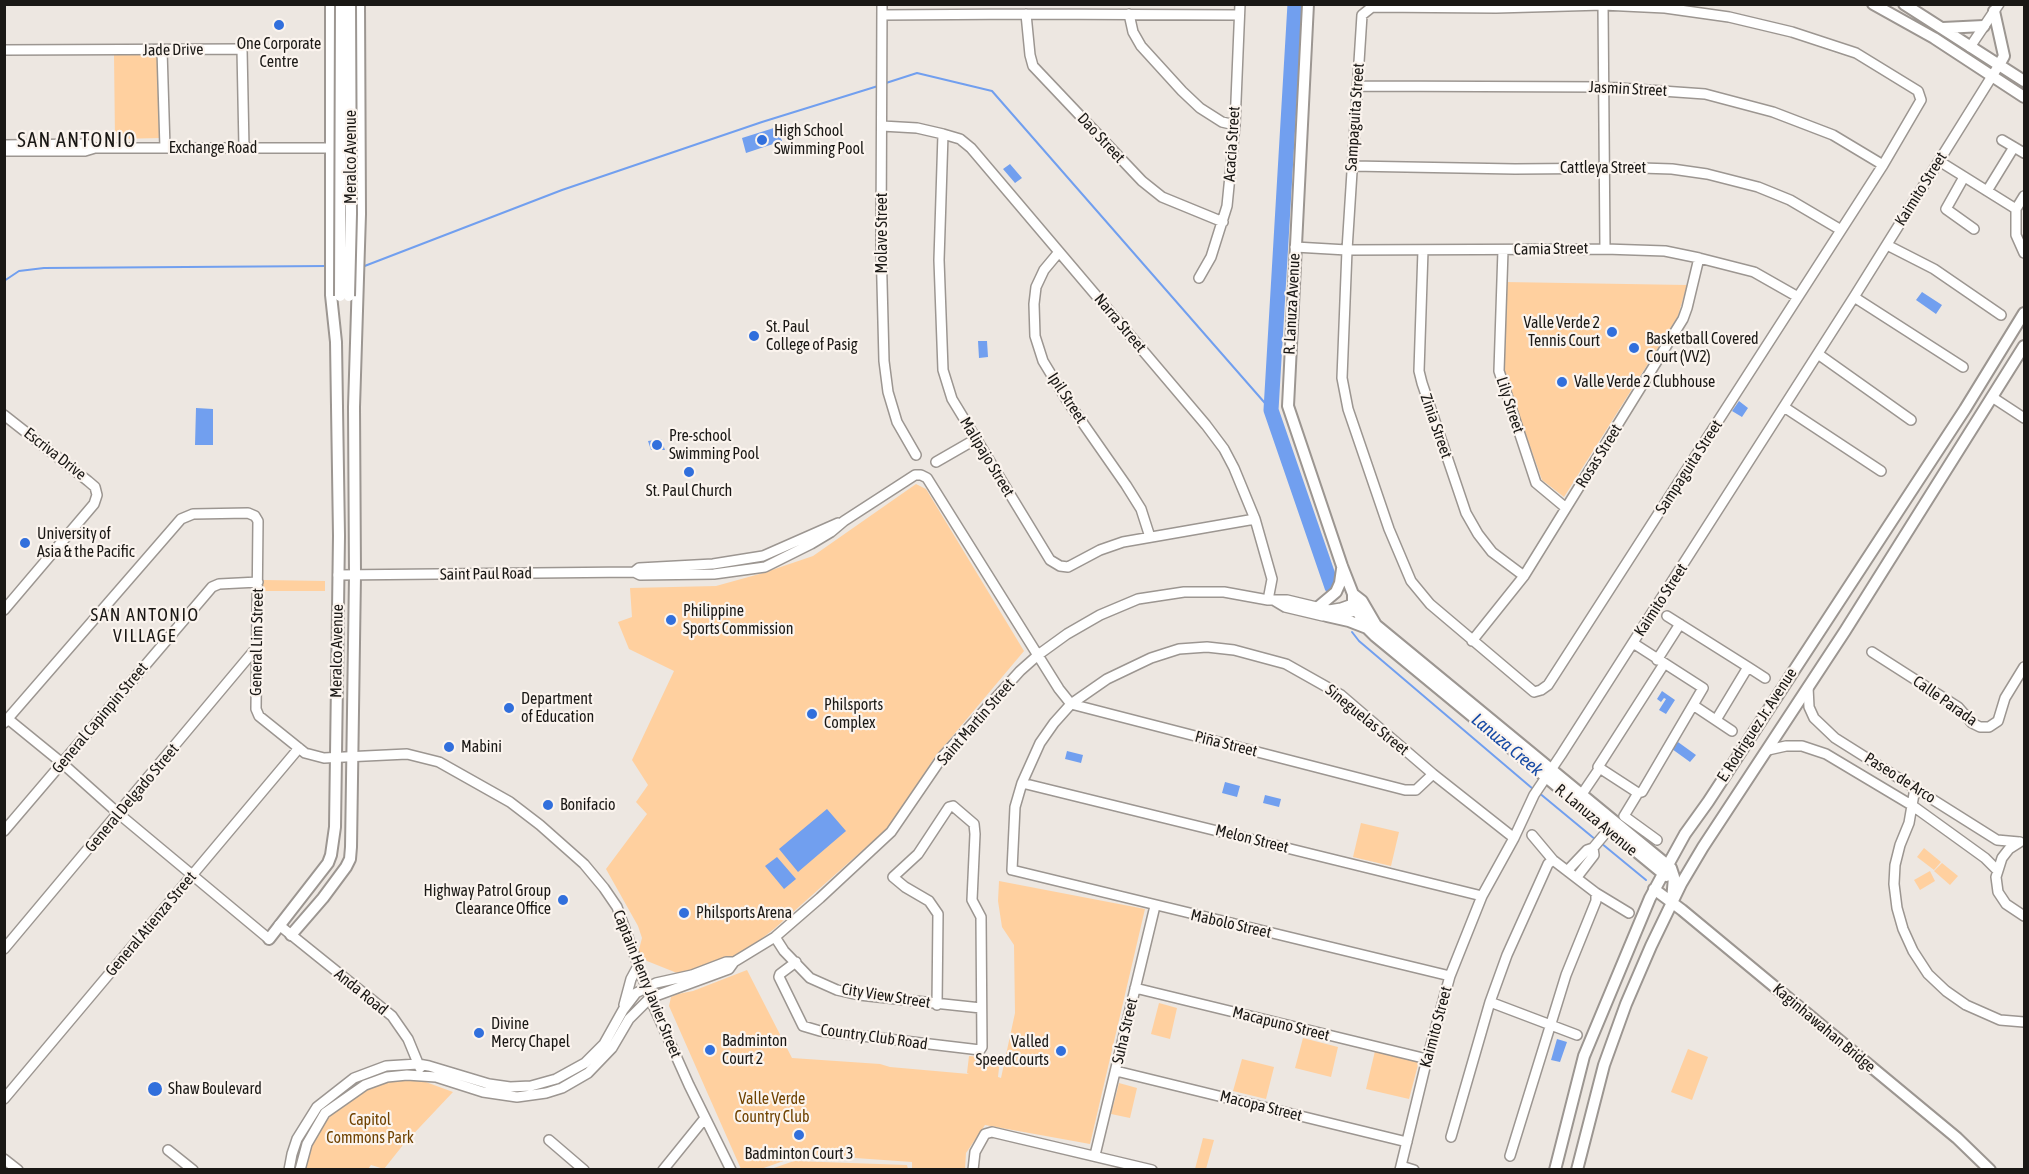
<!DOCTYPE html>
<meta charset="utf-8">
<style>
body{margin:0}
#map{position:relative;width:2029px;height:1174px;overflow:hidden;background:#ede7e1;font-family:"Asap Condensed",sans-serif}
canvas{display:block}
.frame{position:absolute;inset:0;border:6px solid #1a1815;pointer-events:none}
</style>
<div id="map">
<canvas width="2029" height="1174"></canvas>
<div class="frame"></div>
</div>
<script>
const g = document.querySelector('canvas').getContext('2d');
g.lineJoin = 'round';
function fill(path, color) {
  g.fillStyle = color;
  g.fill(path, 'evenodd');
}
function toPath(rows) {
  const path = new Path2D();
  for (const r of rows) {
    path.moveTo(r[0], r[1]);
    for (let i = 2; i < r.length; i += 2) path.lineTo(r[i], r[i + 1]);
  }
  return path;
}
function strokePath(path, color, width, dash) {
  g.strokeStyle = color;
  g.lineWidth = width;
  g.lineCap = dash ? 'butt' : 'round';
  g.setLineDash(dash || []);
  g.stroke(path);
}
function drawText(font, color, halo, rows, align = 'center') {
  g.font = font + ' "Asap Condensed",sans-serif';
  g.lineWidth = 4.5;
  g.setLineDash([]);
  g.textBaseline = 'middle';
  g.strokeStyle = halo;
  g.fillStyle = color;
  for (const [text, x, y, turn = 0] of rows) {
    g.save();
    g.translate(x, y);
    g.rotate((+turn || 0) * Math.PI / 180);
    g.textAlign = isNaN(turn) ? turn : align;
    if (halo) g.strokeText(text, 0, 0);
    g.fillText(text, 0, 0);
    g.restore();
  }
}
fill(toPath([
 [160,54,162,138,115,139,114,55],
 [1505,282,1687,285,1678,316,1564,497,1542,480,1501,364],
 [916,484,926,489,1024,651,934,758,892,824,774,929,747,950,725,961,682,975,637,957,642,938,638,926,606,869,647,814,636,802,648,785,632,760,674,671,629,649,618,622,632,617,630,588,716,586,763,573,813,556],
 [263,580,325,581,325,591,263,591],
 [1361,823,1399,832,1391,866,1353,857],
 [1924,848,1941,862,1934,870,1917,857],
 [1942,863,1958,876,1950,885,1934,871],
 [1930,871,1935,881,1920,890,1914,880],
 [999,881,1145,909,1090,1144,985,1125,966,1153,965,1169,912,1169,912,1162,841,1157,792,1158,761,1169,741,1169,669,1006,671,997,678,994,693,991,747,970,792,1058,880,1064,890,1067,969,1074,967,1073,969,1056,1000,1059,998,1077,1001,1078,1015,1013,1014,945,1002,927,998,901],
 [1159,1003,1177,1008,1170,1039,1151,1034],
 [1303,1038,1338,1047,1331,1077,1295,1068],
 [1688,1049,1708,1057,1692,1100,1671,1092],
 [1375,1051,1419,1061,1409,1099,1366,1089],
 [1242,1059,1274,1067,1266,1099,1233,1091],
 [408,1080,423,1081,453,1092,403,1145,384,1169,371,1165,368,1169,304,1170,307,1155,318,1131,337,1108,362,1091,387,1082],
 [1119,1083,1137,1088,1130,1118,1111,1114],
 [1203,1138,1214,1140,1206,1169,1195,1169],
 [794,1161,907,1165,908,1169,771,1169]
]), '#ffd09f');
fill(toPath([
 [777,127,782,141,746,153,742,138],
 [1010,164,1022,178,1015,183,1003,169],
 [1922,292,1942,305,1936,314,1916,300],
 [978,341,987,341,988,357,979,358],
 [1739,401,1748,408,1742,417,1732,411],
 [196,408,213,409,213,445,195,445],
 [661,439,665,450,651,450,648,441],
 [1662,691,1675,700,1666,714,1659,710,1666,699,1664,698,1661,702,1657,699],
 [1678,742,1696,755,1690,762,1672,749],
 [1067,751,1083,755,1081,763,1065,759],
 [1225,782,1240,786,1237,797,1222,793],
 [1265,795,1281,799,1279,807,1263,803],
 [827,809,846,831,798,872,779,849],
 [777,857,796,879,784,889,765,866],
 [1557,1039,1567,1042,1560,1062,1551,1060]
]), '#719fef');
strokePath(toPath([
 [886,83,917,73,992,91,1271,410],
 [362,267,562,190,762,122,878,86],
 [4,281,19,271,44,268,327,266],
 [1352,632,1359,641,1533,789],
 [1538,792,1596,840],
 [1601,843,1646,880]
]), '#719fef', 2);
strokePath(toPath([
 [1295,4,1271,410,1332,587]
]), '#719fef', 15);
const minor = toPath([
 [882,4,881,243,884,361,888,392,897,422,916,455],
 [1603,5,1665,8,1729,17,1792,32,1856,53,1918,91,1921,100,1883,165,1548,685,1541,690,1534,692,1430,604,1411,581,1389,529,1348,409,1342,378,1347,250,1362,15,1372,7,1496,8,1603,5],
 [1603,5,1605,249],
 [1026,14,1030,55,1033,66,1142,181,1162,197,1223,222],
 [1129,14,1133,32,1141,46,1182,91,1200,108,1222,122,1235,125],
 [882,15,1026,14,1239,15],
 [1970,47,1999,4],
 [4,50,242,49,244,148],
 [162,50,165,148],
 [1358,86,1605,87,1705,94,1773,112,1833,135,1883,165],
 [882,126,917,128,943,134,960,139,971,148,1206,425,1224,449,1234,468,1255,519,1272,579,1268,600],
 [943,134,939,260,943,370,952,399,1050,560,1060,566,1068,567,1100,550,1123,542,1255,519],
 [2002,140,2024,153],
 [4,145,86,144,95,148],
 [4,151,85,151,95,148,331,148],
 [1939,161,2016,209],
 [1352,166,1515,169,1641,168,1672,169,1707,174,1758,187,1790,200,1841,230],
 [1964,177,1946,209,1974,229],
 [1987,191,2014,147],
 [2024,196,2016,209,2016,235,2024,253],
 [1887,245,1934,269,2001,315],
 [1295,247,1347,250,1605,249,1665,251,1699,258,1754,272,1798,297],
 [1423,250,1419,371,1422,383,1466,513,1478,534,1492,552,1524,576],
 [1503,250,1499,371,1536,483,1566,508],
 [1059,252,1044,270,1036,287,1034,304,1035,336,1043,361,1066,399,1126,485,1141,509,1150,537],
 [1199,278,1211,257,1227,206,1235,125,1240,4],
 [1854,297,1963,367],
 [1818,354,1911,420],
 [1992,397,2024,418],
 [1784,407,1881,471],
 [4,415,88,481,95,487,97,495,94,504,4,610],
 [936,462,976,439],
 [634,572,639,568,713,564,763,556,838,523],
 [338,575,634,572,640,575,714,574,765,567,811,544,831,532,844,521,915,475,921,475,927,478,1059,689,1071,704,1405,790,1416,790,1433,774],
 [1275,601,1285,607,1323,616,1338,616,1362,609],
 [1667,616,1748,667,1716,720],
 [1472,641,1524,576,1683,319,1687,308,1699,258],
 [1633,643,1703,688,1642,792,1638,793,1598,767,1664,664],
 [1872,652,1958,707,1972,723,1980,727,1989,727,1998,721,2005,698,2024,667],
 [1657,660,1680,624],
 [1748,667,1765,678],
 [1808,687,1809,707,1814,718,1835,738,1997,840,2019,842],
 [1693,705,1732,731],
 [8,719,62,763,119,814,269,939],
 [4,723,181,519,193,514,248,513,255,516,258,521,256,709,259,716,305,753,324,758,407,754,439,762,510,802,540,825,584,864,604,888,617,907,650,998,689,1085,731,1170],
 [1768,750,1786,746,1802,746,1826,754,1913,806,1985,858,1997,870],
 [1022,783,1482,896],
 [1915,788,1909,823,1900,845,1895,865,1894,884,1897,908,1903,929,1913,951,1928,974,1946,991,1966,1005,2000,1020,2024,1022],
 [1638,793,1624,816,1657,840],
 [1582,794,1599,769],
 [4,831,212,587,219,584,258,582],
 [1532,835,1553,860,1596,893,1629,913],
 [2020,842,2009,849,2002,858,1996,877,1998,892,2006,904,2024,916],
 [1568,870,1587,850,1593,848,1614,823],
 [1577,877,1594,855,1593,848],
 [279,925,392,1016,408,1039,420,1068],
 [775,937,784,951,810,978,837,990,859,995,981,1008],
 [4,949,257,647],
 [796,962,780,974,779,977,803,1026,820,1031,980,1050,982,1047,981,917,972,900,975,834,974,824,953,806,949,807,918,854,893,877,905,887,929,901,938,914,937,1005],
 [1450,976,1012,870,1015,807,1022,783,1040,743,1054,723,1071,704,1107,679,1151,658,1179,649,1207,647,1234,650,1286,664,1341,695,1433,774,1514,838],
 [1135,988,1427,1059],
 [1490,1002,1577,1035],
 [624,1005,631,979,638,966],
 [1116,1071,1407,1142],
 [4,1099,299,748],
 [1451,1137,1490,1002,1507,955,1548,864,1553,860],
 [549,1140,584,1170],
 [168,1150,193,1170],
 [1095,1155,1155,906],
 [1510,1156,1566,975,1596,901,1596,893],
 [4,1159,18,1170],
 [1401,1166,1414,1170],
 [289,1170,292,1154,297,1139,317,1107,354,1078,386,1066,418,1064,429,1066,489,1084,510,1087,531,1086,556,1079,585,1063,604,1044,623,1010,636,993,656,983,692,975,726,962,734,962],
 [300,1170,307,1144,325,1113,365,1085,387,1077,407,1075,436,1077,483,1092,517,1097,546,1093,562,1088,588,1073,612,1048,629,1019,650,998,729,969,734,962,775,937,820,898,891,832,943,756,1020,671,1038,655,1067,634,1100,615,1138,599,1184,592,1224,592,1268,600,1287,600,1329,610,1341,608,1358,602],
 [663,1170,705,1118],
 [973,1170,975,1152,985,1134,992,1132,1152,1170],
 [1400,1170,1427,1059,1450,976,1482,896,1514,838,1534,795,1561,755,1854,297,1999,65]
]);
const major = toPath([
 [1308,4,1288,406,1342,566,1353,594,1362,601,1376,625,1671,868,1674,877,1672,901],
 [1873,4,1934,38,2024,97],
 [1904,4,2024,81],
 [1994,11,2004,56,1999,65],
 [1943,28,1984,26],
 [1353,594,1353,604,1367,628,1375,636,1666,876],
 [1317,608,1336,592,1340,583,1342,569],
 [1327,616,1349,621,1367,628],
 [1654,889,1682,910,1957,1138,1990,1170],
 [291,935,323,898,346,867,350,859,351,847,355,575,354,407,360,214,359,4],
 [269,939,328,863,331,855,335,827,339,536,336,342,331,295,331,4],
 [1555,1170,1584,1056,1650,898,1663,874,1685,834,1708,802,1965,409,2024,313],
 [1577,1170,1604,1065,1626,1004,1651,946,1681,884,1703,847,1845,631,2024,346]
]);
strokePath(minor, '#9c9691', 12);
strokePath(major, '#9c9691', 14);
strokePath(minor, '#fff', 9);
strokePath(major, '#fff', 10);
const majorBridge = toPath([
 [340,296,341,4],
 [349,296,351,214,350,4]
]);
strokePath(majorBridge, '#9c9691', 14, []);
strokePath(majorBridge, '#fff', 10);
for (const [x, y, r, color] of [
 [279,25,6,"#316fdc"],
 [762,140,6,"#316fdc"],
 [1612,332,6,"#316fdc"],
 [754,336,6,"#316fdc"],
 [1634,348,6,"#316fdc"],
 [1562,382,6,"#316fdc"],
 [657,445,6,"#316fdc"],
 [689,472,6,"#316fdc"],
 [25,543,6,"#316fdc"],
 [671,620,6,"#316fdc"],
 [509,708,6,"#316fdc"],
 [812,714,6,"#316fdc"],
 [449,747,6,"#316fdc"],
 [548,805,6,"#316fdc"],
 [563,900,6,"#316fdc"],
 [684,913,6,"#316fdc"],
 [479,1033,6,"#316fdc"],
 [710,1050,6,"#316fdc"],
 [1061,1051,6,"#316fdc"],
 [155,1089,8,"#316fdc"],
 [799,1135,6,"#316fdc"]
]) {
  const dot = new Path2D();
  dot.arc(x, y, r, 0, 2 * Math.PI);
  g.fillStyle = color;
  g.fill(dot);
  strokePath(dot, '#fbf4ee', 2);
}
drawText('16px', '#1a1815', '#fbf4ee', [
 ["One Corporate",279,44,"center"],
 ["Centre",279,62,"center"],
 ["High School",774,131],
 ["Swimming Pool",774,149],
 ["Valle Verde 2",1600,323,"right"],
 ["Tennis Court",1600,341,"right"],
 ["St. Paul",766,327],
 ["College of Pasig",766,345],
 ["Basketball Covered",1646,339],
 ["Court (VV2)",1646,357],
 ["Valle Verde 2 Clubhouse",1574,382],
 ["Pre-school",669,436],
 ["Swimming Pool",669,454],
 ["St. Paul Church",689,491,"center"],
 ["University of",37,534],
 ["Asia & the Pacific",37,552],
 ["Philippine",683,611],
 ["Sports Commission",683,629],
 ["Department",521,699],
 ["of Education",521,717],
 ["Philsports",824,705],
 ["Complex",824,723],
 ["Mabini",461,747],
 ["Bonifacio",560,805],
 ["Highway Patrol Group",551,891,"right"],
 ["Clearance Office",551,909,"right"],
 ["Philsports Arena",696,913],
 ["Divine",491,1024],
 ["Mercy Chapel",491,1042],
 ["Badminton",722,1041],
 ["Court 2",722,1059],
 ["Valled",1049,1042,"right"],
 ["SpeedCourts",1049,1060,"right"],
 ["Shaw Boulevard",168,1089],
 ["Badminton Court 3",799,1154,"center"]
], 'left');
drawText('16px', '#1a1815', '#fbf4ee', [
 ["Jade Drive",173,50,-1],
 ["Jasmin Street",1628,89,3],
 ["Sampaguita Street",1355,117,-86],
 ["Dao Street",1101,138,47],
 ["Acacia Street",1232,144,-86],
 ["Exchange Road",213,148],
 ["Meralco Avenue",351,157,-90],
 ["Cattleya Street",1603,168],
 ["Kaimito Street",1921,189,-58],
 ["Molave Street",882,233,-90],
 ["Camia Street",1551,249,-1],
 ["R. Lanuza Avenue",1292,304,-87],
 ["Narra Street",1120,323,50],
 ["Ipil Street",1067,398,57],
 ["Lily Street",1510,405,72],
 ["Zinia Street",1436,426,71],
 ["Escriva Drive",55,454,38],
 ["Rosas Street",1599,456,-58],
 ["Malipajo Street",987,457,59],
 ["Sampaguita Street",1689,467,-57],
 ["Saint Paul Road",486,574,-1],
 ["Kaimito Street",1661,600,-57],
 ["General Lim Street",257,642,-89],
 ["Meralco Avenue",337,651,-89],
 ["Calle Parada",1945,701,35],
 ["General Capinpin Street",100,718,-50],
 ["Sineguelas Street",1367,720,39],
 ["Saint Martin Street",976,722,-49],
 ["E. Rodriguez Jr. Avenue",1757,725,-57],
 ["Piña Street",1226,744,14],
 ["Paseo de Arco",1900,778,32],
 ["General Delgado Street",132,798,-50],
 ["R. Lanuza Avenue",1596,820,40],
 ["Melon Street",1252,839,14],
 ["General Atienza Street",151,924,-50],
 ["Mabolo Street",1231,924,13],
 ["Captain Henry Javier Street",647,984,68],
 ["Anda Road",361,992,39],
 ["City View Street",886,996,9],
 ["Macapuno Street",1281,1024,14],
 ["Kaimito Street",1436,1027,-75],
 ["Kaginhawahan Bridge",1824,1028,40],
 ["Suha Street",1125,1031,-77],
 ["Country Club Road",874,1037,8],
 ["Macopa Street",1261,1106,14]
]);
drawText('16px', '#6f4200', '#fbf4ee', [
 ["Valle Verde",772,1099],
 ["Country Club",772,1117],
 ["Capitol",370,1120],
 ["Commons Park",370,1138]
]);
g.letterSpacing = '1.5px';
drawText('18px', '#1a1815', '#fbf4ee', [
 ["SAN ANTONIO",145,615],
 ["VILLAGE",145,636]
]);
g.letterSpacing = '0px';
drawText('italic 18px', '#164aa5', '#fbf4ee', [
 ["Lanuza Creek",1507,745,40]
]);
g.letterSpacing = '1.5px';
drawText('20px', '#1a1815', '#fbf4ee', [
 ["SAN ANTONIO",77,141]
]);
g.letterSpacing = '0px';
</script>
